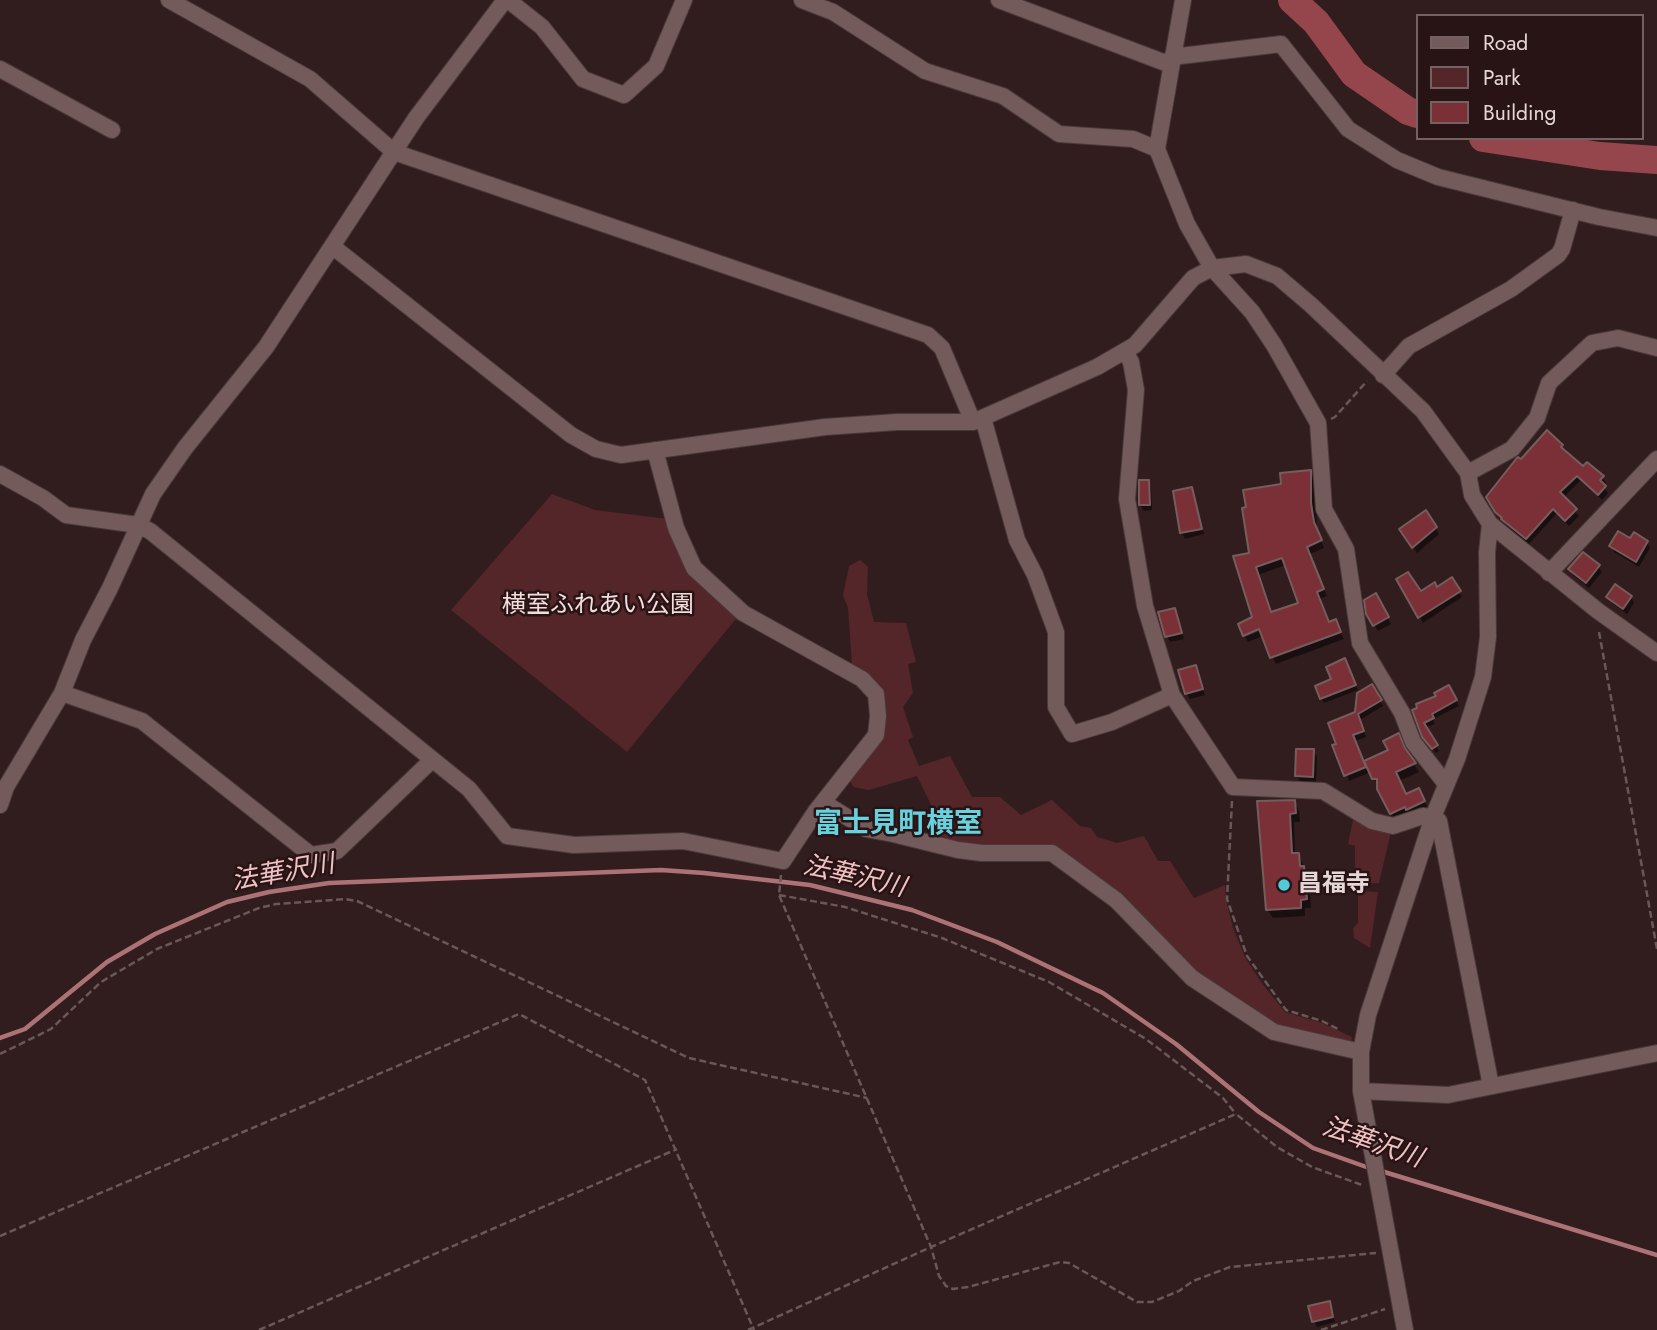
<!DOCTYPE html>
<meta charset="utf-8">
<style>
body{margin:0}
#map{position:relative;width:1657px;height:1330px;overflow:hidden;background:#321d1e;font-family:Jost,sans-serif}
canvas{display:block}
.legend{position:absolute;left:1416px;top:14px;width:228px;height:126px;box-sizing:border-box;background:#281415;border:2px solid #746263;margin:0;padding:9px 12px;list-style:none;font-size:21px;color:#e6d7d7}
.legend li{display:flex;align-items:center;gap:14px;height:35px}
.legend b{width:35px;border:2px solid #746263}
</style>
<div id="map">
<canvas width="1657" height="1330"></canvas>
<ul class="legend">
<li><b style="height:9px;background:#735a5b"></b>Road</li>
<li><b style="height:19px;background:#542529"></b>Park</li>
<li><b style="height:19px;background:#7b3038"></b>Building</li>
</ul>
</div>
<script>
const g = document.querySelector('canvas').getContext('2d');
g.lineJoin = 'round';
function fill(path, color) {
  g.fillStyle = color;
  g.fill(path, 'evenodd');
}
function toPath(rows) {
  const path = new Path2D();
  for (const r of rows) {
    path.moveTo(r[0], r[1]);
    for (let i = 2; i < r.length; i += 2) path.lineTo(r[i], r[i + 1]);
  }
  return path;
}
function strokePath(path, color, width, dash) {
  g.strokeStyle = color;
  g.lineWidth = width;
  g.lineCap = dash ? 'butt' : 'round';
  g.setLineDash(dash || []);
  g.stroke(path);
}
function drawText(font, color, halo, rows, align = 'center') {
  g.font = font + ' Jost,"Noto Sans JP",sans-serif';
  g.lineWidth = 5;
  g.setLineDash([]);
  g.textBaseline = 'middle';
  g.strokeStyle = halo;
  g.fillStyle = color;
  for (const [text, x, y, turn = 0] of rows) {
    g.save();
    g.translate(x, y);
    g.rotate((+turn || 0) * Math.PI / 180);
    g.textAlign = isNaN(turn) ? turn : align;
    if (halo) g.strokeText(text, 0, 0);
    g.fillText(text, 0, 0);
    g.restore();
  }
}
fill(toPath([
 [552,494,595,510,668,519,673,538,739,615,627,752,451,610],
 [860,560,868,567,867,594,874,622,906,623,916,662,908,664,913,693,903,707,913,737,908,740,919,766,950,756,972,797,1000,797,1021,815,1052,800,1080,826,1091,828,1097,837,1117,843,1144,836,1158,861,1170,861,1194,898,1225,885,1226,900,1233,928,1245,957,1261,982,1285,1012,1322,1023,1352,1037,1350,1046,1275,1029,1195,974,1053,849,983,849,934,839,934,811,917,776,869,790,854,787,847,777,880,737,863,672,852,664,848,608,843,595,849,566],
 [1353,820,1391,832,1379,883,1350,883,1347,876,1355,873,1355,846,1348,844],
 [1358,891,1378,892,1370,948,1354,938,1353,928,1358,923]
]), '#542529');
fill(toPath([
 [1562,446,1583,469,1602,478,1606,483,1603,486,1608,493,1602,500,1581,480,1563,498,1579,516,1569,526,1557,513,1529,544,1507,526,1491,504,1521,462],
 [1310,471,1314,478,1317,531,1324,548,1310,554,1327,596,1319,599,1329,623,1335,621,1344,639,1276,664,1263,636,1248,642,1245,637,1268,628,1254,618,1251,554,1283,486],
 [1286,565,1300,604,1272,613,1258,575],
 [1148,482,1151,487,1152,510,1144,511,1140,505],
 [1191,489,1204,534,1185,539,1182,533,1175,492],
 [1425,513,1439,534,1417,553,1405,535],
 [1631,541,1647,542,1650,548,1639,567,1614,552,1611,546],
 [1598,566,1602,572,1589,588,1573,575,1570,569],
 [1399,580,1420,594,1437,589,1451,580,1462,597,1423,623],
 [1375,596,1391,624,1378,631,1368,613],
 [1609,597,1631,597,1634,603,1627,614,1612,603],
 [1174,610,1184,639,1170,642,1167,636],
 [1347,665,1358,690,1324,703,1321,698],
 [1195,667,1205,695,1190,699,1186,693],
 [1372,686,1383,706,1360,720,1366,737,1355,741,1364,763,1390,750,1407,754,1419,772,1399,781,1406,796,1423,799,1429,810,1396,822,1371,772,1349,781,1338,745],
 [1449,687,1459,706,1433,719,1435,724,1425,728,1439,751,1436,753,1427,742,1414,711,1438,697],
 [1313,751,1317,757,1316,782,1300,781,1296,776],
 [1294,802,1299,811,1300,822,1294,822,1295,855,1298,854,1309,877,1311,908,1305,908,1305,916,1273,918,1267,909,1259,803],
 [1329,1303,1335,1322,1317,1327,1314,1321]
]), '#0007');
strokePath(toPath([
 [0,1038,25,1029,107,962,155,934,227,902,269,892,329,883,661,870,704,873,810,885,912,910,997,942,1103,993,1176,1044,1259,1112,1313,1148,1372,1169],
 [1381,1171,1657,1255]
]), '#ad7276', 4.5);
strokePath(toPath([
 [1292,0,1316,22,1354,74,1408,111,1417,114],
 [1483,138,1600,156,1657,160]
]), '#94464c', 28);
const building = toPath([
 [1547,430,1563,445,1561,447,1583,466,1587,462,1604,476,1600,480,1606,486,1598,495,1577,476,1560,492,1577,509,1565,521,1553,509,1526,539,1501,519,1502,518,1495,512,1486,497,1516,459,1518,457,1521,459,1547,430],
 [1311,470,1311,503,1314,522,1322,540,1307,547,1324,589,1317,592,1329,622,1336,619,1341,632,1270,658,1259,629,1243,636,1238,624,1252,617,1233,556,1249,553,1242,508,1246,507,1243,490,1281,484,1280,473,1311,470],
 [1282,558,1298,603,1271,612,1256,567,1282,558],
 [1139,480,1149,480,1150,505,1139,505,1139,480],
 [1192,487,1202,529,1180,533,1173,491,1192,487],
 [1426,510,1437,527,1412,548,1399,529,1426,510],
 [1618,531,1630,538,1634,532,1648,541,1636,562,1609,546,1618,531],
 [1583,552,1600,565,1586,583,1568,569,1583,552],
 [1408,572,1421,591,1435,582,1437,587,1452,577,1461,591,1418,618,1396,579,1408,572],
 [1615,584,1632,596,1623,609,1606,597,1615,584],
 [1376,593,1389,617,1373,626,1366,614,1364,600,1376,593],
 [1175,608,1182,633,1165,637,1158,612,1175,608],
 [1345,658,1356,685,1320,699,1315,686,1331,679,1326,667,1345,658],
 [1196,665,1203,689,1185,694,1178,670,1196,665],
 [1372,684,1382,700,1358,714,1364,731,1353,735,1366,767,1344,776,1332,745,1336,744,1328,723,1355,712,1357,693,1372,684],
 [1449,685,1457,700,1432,714,1434,718,1424,723,1438,745,1432,749,1422,737,1412,710,1417,708,1416,704,1436,696,1434,693,1449,685],
 [1399,733,1405,748,1416,763,1396,772,1406,794,1419,788,1425,801,1406,810,1405,807,1390,814,1377,789,1377,779,1372,779,1364,761,1388,750,1383,741,1399,733],
 [1296,749,1314,749,1313,777,1295,776,1296,749],
 [1295,800,1296,813,1290,814,1292,853,1299,853,1300,866,1304,866,1307,899,1301,900,1301,908,1266,910,1257,801,1295,800],
 [1330,1301,1333,1317,1312,1322,1308,1306,1330,1301]
]);
fill(building, '#7b3038');
strokePath(building, '#765d5d', 2);
const minor = toPath([
 [169,0,310,79,394,152,928,335,942,348,973,422],
 [508,0,542,27,583,79,624,95,656,66,684,0],
 [802,0,833,12,925,71,1003,96,1059,134,1133,139,1157,149],
 [999,0,1171,65],
 [1183,0,1157,149,1187,224,1212,268,1252,312,1274,345,1318,423,1324,509,1346,549,1360,643,1402,713,1413,742,1446,784],
 [1172,57,1281,44,1348,129,1397,160,1438,177,1599,217,1657,228],
 [0,69,112,130],
 [332,246,571,435,596,449,621,455,825,427,897,422,973,422,1097,367,1135,345,1193,278,1212,268,1246,264,1277,276,1311,305,1423,411,1468,473,1472,495,1490,524,1598,611,1657,653],
 [1125,351,1131,362,1136,390,1127,499,1145,606,1172,695,1233,787,1323,791,1372,821,1393,826,1423,816,1433,817,1439,821,1491,1086],
 [1383,375,1409,346,1511,289,1558,255,1562,249,1573,210],
 [983,418,1017,540,1035,575,1056,632,1056,707,1072,734,1112,722,1172,695],
 [1468,473,1512,449,1537,418,1549,383,1592,343,1618,338,1657,348],
 [0,474,43,498,66,515,138,525,150,531,469,789,507,836,574,845,683,841,783,861,816,811,876,735,878,716,876,694,862,679,743,613,694,568,676,528,655,450],
 [1549,573,1657,459],
 [62,693,142,721,311,855,337,851,431,761],
 [823,802,866,829,893,834,958,850,982,853,1052,853,1116,900,1192,978,1274,1032,1361,1052],
 [0,805,6,787,62,693,83,640,110,588,153,494,185,448,266,347,416,118,505,0],
 [1361,1091,1448,1095,1657,1053],
 [1405,1330,1361,1091,1361,1052,1368,1015,1433,817,1457,759,1483,677,1488,637,1487,552,1490,524]
]);
strokePath(minor, '#4a393a', 18);
strokePath(toPath([
 [1331,419,1335,417,1367,381],
 [1599,632,1657,949],
 [1232,801,1227,899,1247,956,1286,1010,1322,1021,1338,1029],
 [781,875,779,895,931,1247,939,1276,946,1286,953,1289,968,1287,1060,1262,1069,1263,1137,1302,1152,1302,1179,1291,1193,1281,1230,1267,1376,1253],
 [779,895,845,907,942,938,1049,982,1146,1039,1223,1098,1236,1114],
 [0,1054,51,1029,101,982,157,949,259,908,276,904,345,899,357,901,689,1058,867,1098],
 [0,1236,519,1014,645,1080,754,1330],
 [259,1330,677,1149],
 [748,1330,931,1247,1236,1114,1277,1147,1312,1167,1362,1185],
 [1321,1330,1385,1309]
]), '#6a5758', 2.5, [7, 3.5]);
strokePath(minor, '#735a5b', 16);
for (const [x, y, r, color] of [
 [1284,885,7,"#52cbd8"]
]) {
  const dot = new Path2D();
  dot.arc(x, y, r, 0, 2 * Math.PI);
  g.fillStyle = color;
  g.fill(dot);
  strokePath(dot, '#281415', 2.5);
}
drawText('24px', '#f4dcdc', '#281415', [
 ["横室ふれあい公園",598,606]
]);
drawText('bold 24px', '#e6d7d7', '#281415', [
 ["昌福寺",1298,885]
], 'left');
drawText('italic 26px', '#f0c1c2', '#281415', [
 ["法華沢川",283,874,-10],
 ["法華沢川",854,878,13],
 ["法華沢川",1372,1144,19]
]);
drawText('bold 28px', '#67d2de', '#281415', [
 ["富士見町横室",898,825]
]);
</script>
